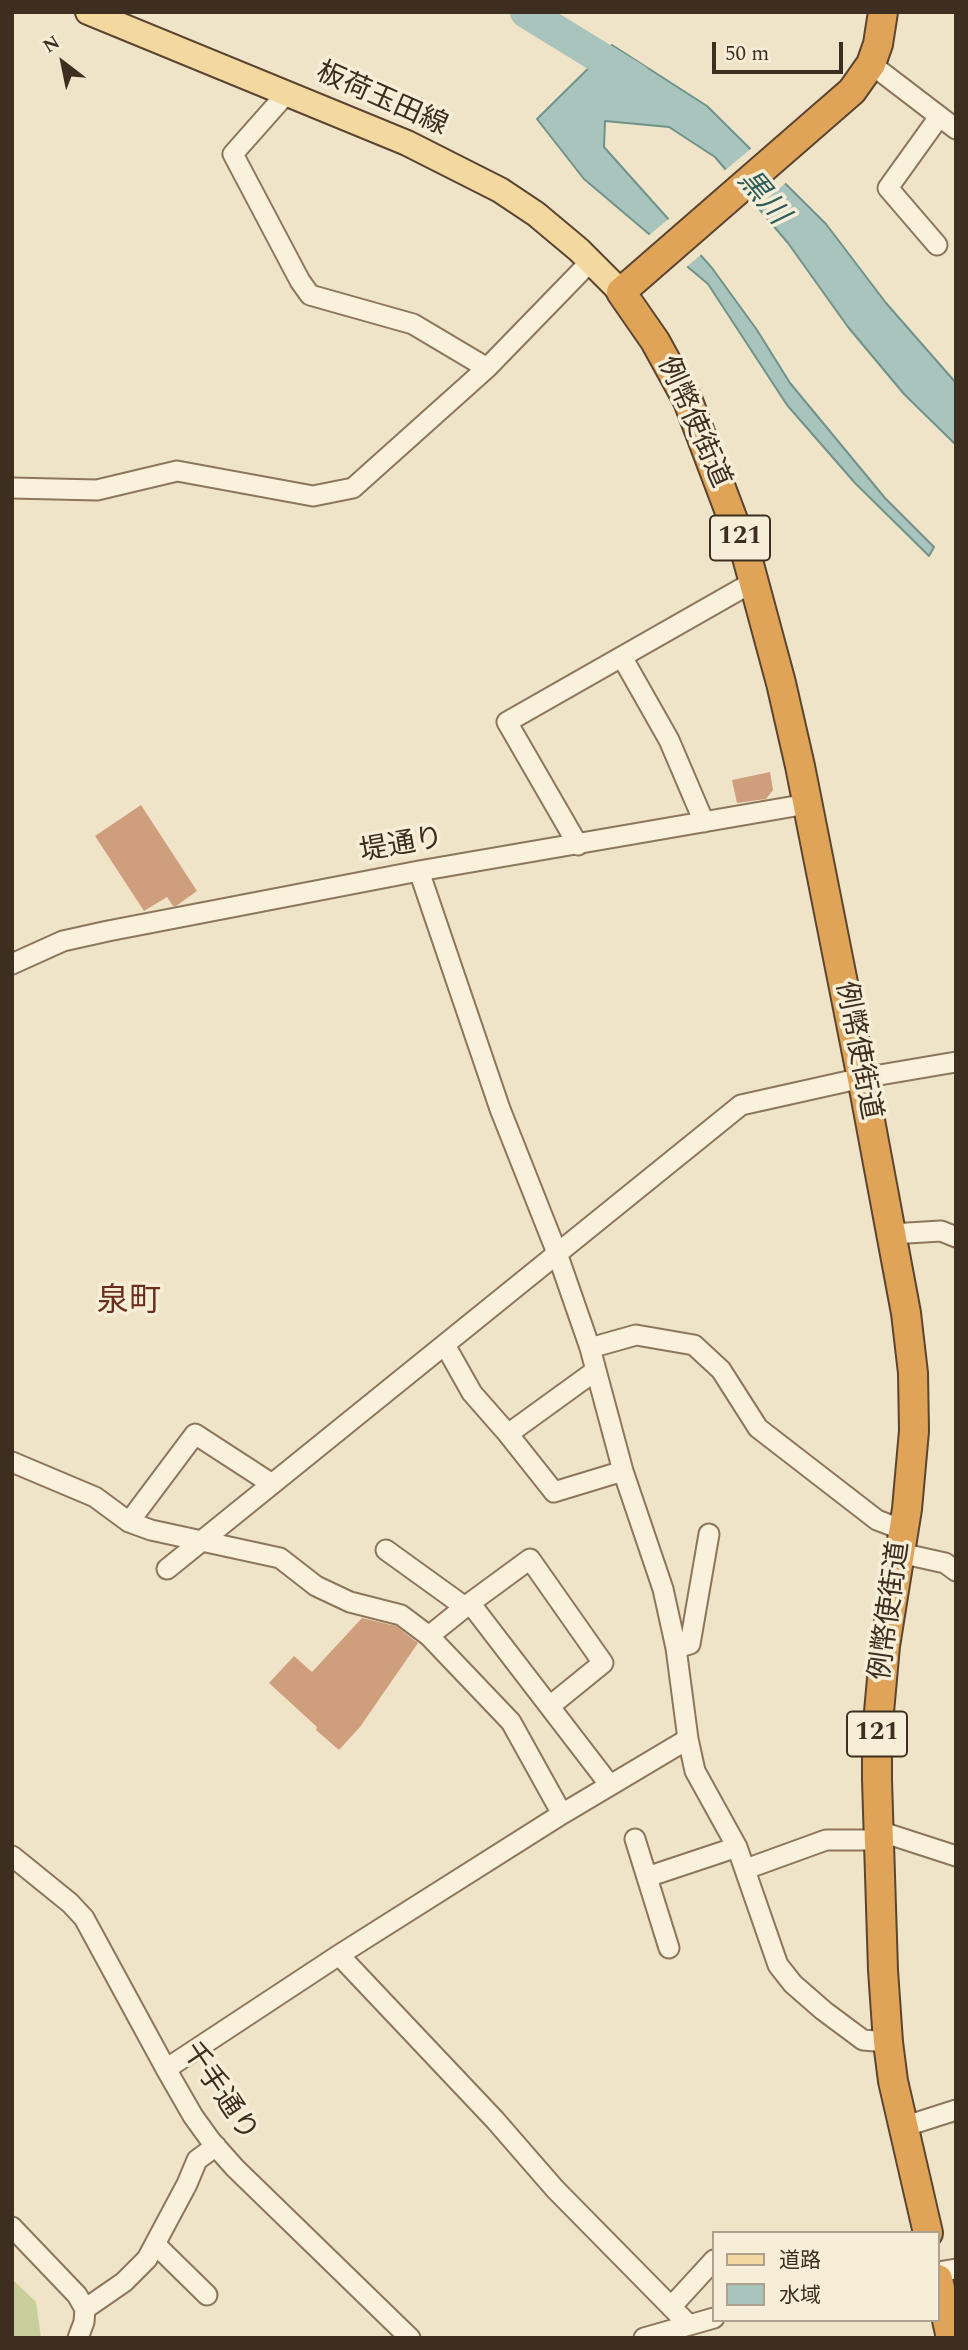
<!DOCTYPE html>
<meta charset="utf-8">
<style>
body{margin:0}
#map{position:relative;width:968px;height:2350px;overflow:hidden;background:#f0e4c8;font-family:Spectral,"Noto Sans JP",serif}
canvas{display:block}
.frame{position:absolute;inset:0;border:14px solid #3d2e20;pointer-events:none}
.legend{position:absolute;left:712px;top:2231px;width:228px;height:91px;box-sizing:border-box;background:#f7eed8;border:2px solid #ada18e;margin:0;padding:9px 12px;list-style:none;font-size:21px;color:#3d2e20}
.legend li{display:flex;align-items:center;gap:14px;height:35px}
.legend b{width:35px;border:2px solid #ada18e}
.north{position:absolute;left:28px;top:28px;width:70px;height:70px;-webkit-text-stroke:5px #f7eed8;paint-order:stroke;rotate:328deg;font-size:19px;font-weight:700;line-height:28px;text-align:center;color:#3d2e20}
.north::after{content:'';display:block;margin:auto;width:24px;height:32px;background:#3d2e20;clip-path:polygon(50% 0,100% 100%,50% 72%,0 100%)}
.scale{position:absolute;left:712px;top:42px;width:131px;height:32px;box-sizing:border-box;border:4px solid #3d2e20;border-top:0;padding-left:9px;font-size:21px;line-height:24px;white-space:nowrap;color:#3d2e20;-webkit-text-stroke:5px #f7eed8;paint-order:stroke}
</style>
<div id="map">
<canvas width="968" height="2350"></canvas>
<div class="frame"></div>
<ul class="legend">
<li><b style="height:9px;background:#f3d9a0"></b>道路</li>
<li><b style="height:19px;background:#a9c4bc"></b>水域</li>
</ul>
<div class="north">N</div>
<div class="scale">50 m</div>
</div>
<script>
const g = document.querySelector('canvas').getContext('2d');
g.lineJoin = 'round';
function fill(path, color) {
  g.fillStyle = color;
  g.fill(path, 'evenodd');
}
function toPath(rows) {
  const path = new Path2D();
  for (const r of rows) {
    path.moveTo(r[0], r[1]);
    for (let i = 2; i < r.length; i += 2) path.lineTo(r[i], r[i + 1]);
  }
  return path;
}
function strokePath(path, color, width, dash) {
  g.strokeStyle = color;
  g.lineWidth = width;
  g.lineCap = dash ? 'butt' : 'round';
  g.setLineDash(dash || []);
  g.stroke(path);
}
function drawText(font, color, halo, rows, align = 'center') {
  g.font = font + ' Spectral,"Noto Sans JP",serif';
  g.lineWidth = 7;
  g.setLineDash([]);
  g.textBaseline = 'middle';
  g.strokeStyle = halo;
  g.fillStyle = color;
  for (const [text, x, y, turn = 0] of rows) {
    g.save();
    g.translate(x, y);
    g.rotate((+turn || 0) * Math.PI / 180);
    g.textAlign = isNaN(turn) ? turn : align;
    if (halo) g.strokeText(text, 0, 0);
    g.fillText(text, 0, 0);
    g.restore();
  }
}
fill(toPath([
 [12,2279,36,2302,41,2338,12,2338]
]), '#c9cf9b');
const water = toPath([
 [612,45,707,106,826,224,886,303,956,383,956,445,904,394,848,327,788,243,715,157,669,127,605,121,604,147,712,268,757,330,790,383,885,498,934,547,929,556,855,483,787,405,708,284,584,179,537,119,612,45]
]);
fill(water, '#a9c4bc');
strokePath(water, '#6f938a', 2);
fill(toPath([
 [753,147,788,181,755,209,723,172],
 [671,217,703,253,684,269,647,237]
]), '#f0e4c8');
strokePath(toPath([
 [526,12,635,79]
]), '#a9c4bc', 32);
fill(toPath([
 [770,772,773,790,766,799,737,803,732,780],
 [141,805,197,891,176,906,173,906,167,897,144,911,95,836],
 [362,1618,396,1626,418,1643,360,1727,339,1750,316,1730,317,1727,269,1683,294,1656,312,1672]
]), '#cf9f7d');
const minor = toPath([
 [871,64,956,129],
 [287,93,233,154,300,281,310,295,413,324,487,368],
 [937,245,888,188,939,117],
 [12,488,97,490,177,471,313,496,353,488,487,368,591,261],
 [622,657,669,740,704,822],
 [578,845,507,722,753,582],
 [419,871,500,1109,557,1253,590,1348,623,1471,663,1589,676,1648,688,1739,695,1771,737,1847,778,1965,793,1984,824,2011,863,2040,888,2042],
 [12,964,63,941,108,931,419,871,807,804],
 [891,1234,941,1231,956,1237],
 [445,1345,472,1393,508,1434],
 [590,1348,636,1335,694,1345,721,1370,758,1428,877,1520,903,1530],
 [595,1371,508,1434,554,1492,623,1471],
 [12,1462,95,1497,129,1522,151,1530,280,1558,316,1586,350,1602,401,1615,429,1636,511,1722,562,1814],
 [129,1522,195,1434,272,1484],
 [386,1550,465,1607],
 [900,1553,945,1563,956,1571],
 [167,1569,741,1105,862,1078,956,1062],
 [429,1636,470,1603],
 [676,1648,690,1644,709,1534],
 [550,1706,603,1663,530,1559,470,1603,609,1784],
 [879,1831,956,1856],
 [635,1839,669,1948],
 [12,1856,70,1903,84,1918,166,2069,193,2116,211,2141,235,2168,410,2338],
 [746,1869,826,1840,879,1840],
 [647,1877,737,1847],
 [339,1955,495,2120,555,2189,689,2325],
 [166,2069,339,1955,562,1814,688,1739],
 [903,2127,956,2110],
 [12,2227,77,2295,85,2309,84,2322,78,2338],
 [155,2244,207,2295],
 [938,2272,956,2269],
 [671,2307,714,2260],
 [85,2309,124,2282,147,2259,187,2184,197,2160,216,2146],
 [644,2338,714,2318]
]);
const major = toPath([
 [88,12,407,143,500,190,536,214,579,250,621,292]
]);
const highway = toPath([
 [883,12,878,44,871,64,852,91,621,292,655,341,688,401,747,557,781,683,800,766,866,1099,906,1313,913,1373,914,1431,907,1509,885,1646,877,1734,877,1780,883,1970,888,2042,893,2081,928,2233],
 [938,2279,951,2338]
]);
strokePath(minor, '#8d765c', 23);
strokePath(major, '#5b4430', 28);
strokePath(highway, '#5b4430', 32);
strokePath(minor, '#faf1dc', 19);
strokePath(major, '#f3d9a0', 24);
strokePath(highway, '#e0a458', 28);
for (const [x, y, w] of [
 [740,538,60],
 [877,1734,60]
]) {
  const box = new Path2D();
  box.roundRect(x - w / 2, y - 22.5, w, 45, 5);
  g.fillStyle = '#f7eed8';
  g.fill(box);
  strokePath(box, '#3d2e20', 2);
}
drawText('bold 26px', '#3d2e20', null, [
 ["121",740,538],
 ["121",877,1734]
]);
drawText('28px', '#3d2e20', '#f7eed8', [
 ["板荷玉田線",381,101,24],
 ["例幣使街道",692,423,66],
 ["堤通り",402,847,-10],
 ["例幣使街道",856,1051,79],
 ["例幣使街道",892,1611,-82],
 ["千手通り",218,2093,56]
]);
drawText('italic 30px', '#2f5d5a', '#f7eed8', [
 ["黒川",761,199,50]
]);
drawText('32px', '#6b2e1e', '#f7eed8', [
 ["泉町",129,1304]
]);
</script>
